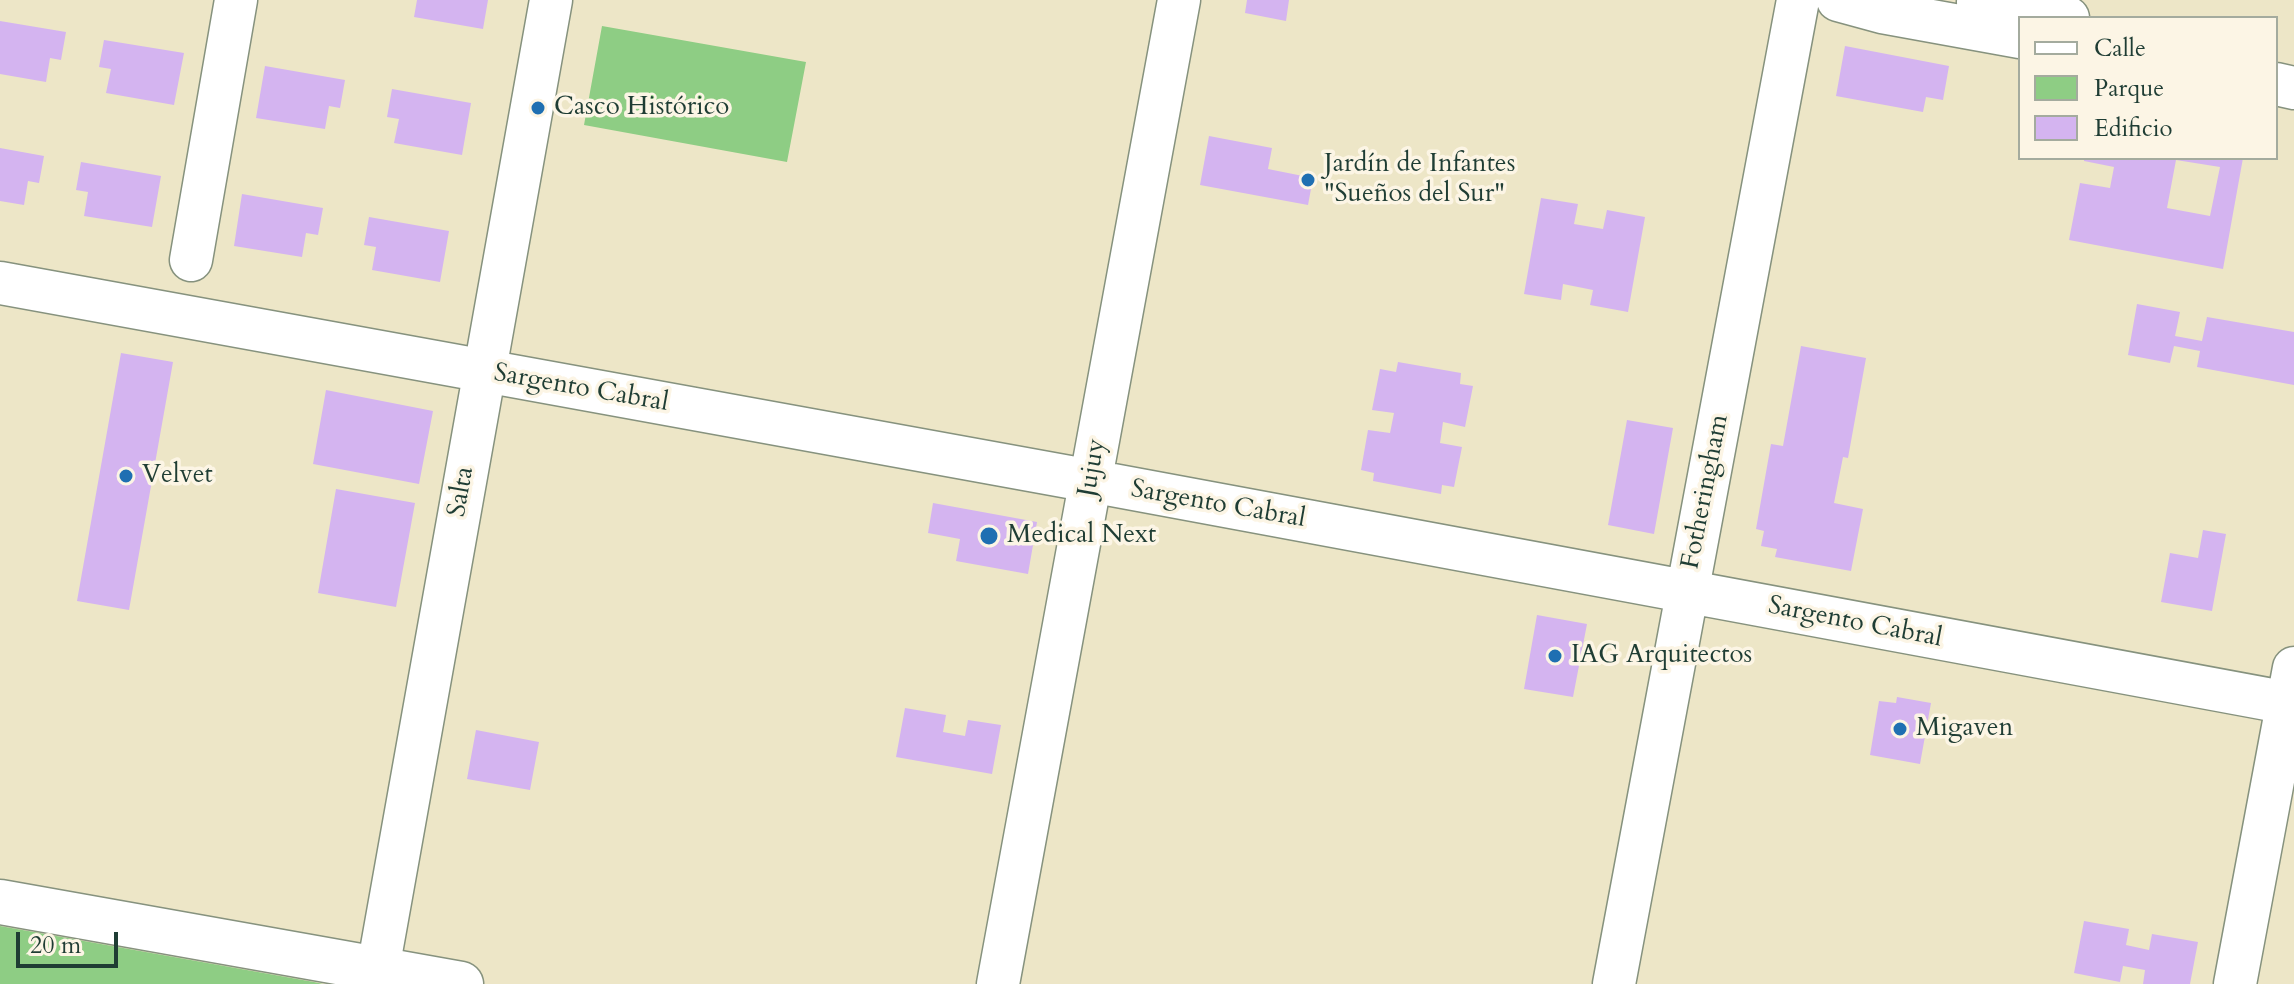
<!DOCTYPE html>
<meta charset="utf-8">
<style>
body{margin:0}
#map{position:relative;width:2294px;height:984px;overflow:hidden;background:#ede6c7;font-family:Cardo,serif}
canvas{display:block}
.legend{position:absolute;left:2018px;top:16px;width:260px;height:144px;box-sizing:border-box;background:#fcf5e5;border:2px solid #a4ab9e;margin:0;padding:10px 14px;list-style:none;font-size:24px;color:#1f3d34}
.legend li{display:flex;align-items:center;gap:16px;height:40px}
.legend b{width:40px;border:2px solid #a4ab9e}
.scale{position:absolute;left:16px;top:932px;width:102px;height:36px;box-sizing:border-box;border:4px solid #1f3d34;border-top:0;padding-left:10px;font-size:24px;line-height:28px;white-space:nowrap;color:#1f3d34;-webkit-text-stroke:6px #fcf5e5;paint-order:stroke}
</style>
<div id="map">
<canvas width="2294" height="984"></canvas>
<ul class="legend">
<li><b style="height:10px;background:#fff"></b>Calle</li>
<li><b style="height:22px;background:#8ecd84"></b>Parque</li>
<li><b style="height:22px;background:#d4b4f0"></b>Edificio</li>
</ul>
<div class="scale">20 m</div>
</div>
<script>
const g = document.querySelector('canvas').getContext('2d');
g.lineJoin = 'round';
function fill(path, color) {
  g.fillStyle = color;
  g.fill(path, 'evenodd');
}
function toPath(rows) {
  const path = new Path2D();
  for (const r of rows) {
    path.moveTo(r[0], r[1]);
    for (let i = 2; i < r.length; i += 2) path.lineTo(r[i], r[i + 1]);
  }
  return path;
}
function strokePath(path, color, width, dash) {
  g.strokeStyle = color;
  g.lineWidth = width;
  g.lineCap = dash ? 'butt' : 'round';
  g.setLineDash(dash || []);
  g.stroke(path);
}
function drawText(font, color, halo, rows, align = 'center') {
  g.font = font + ' Cardo,serif';
  g.lineWidth = 7;
  g.setLineDash([]);
  g.textBaseline = 'middle';
  g.strokeStyle = halo;
  g.fillStyle = color;
  for (const [text, x, y, turn = 0] of rows) {
    g.save();
    g.translate(x, y);
    g.rotate((+turn || 0) * Math.PI / 180);
    g.textAlign = isNaN(turn) ? turn : align;
    if (halo) g.strokeText(text, 0, 0);
    g.fillText(text, 0, 0);
    g.restore();
  }
}
fill(toPath([
 [602,26,806,62,787,162,584,125],
 [0,926,314,982,323,984,0,984]
]), '#8ecd84');
fill(toPath([
 [417,0,488,0,483,29,414,17],
 [1247,0,1289,0,1286,21,1245,13],
 [0,21,66,32,61,60,50,58,46,82,0,74],
 [104,40,184,53,174,105,106,93,111,69,99,67],
 [1845,46,1949,66,1943,100,1926,97,1923,112,1836,96],
 [265,66,345,80,340,108,329,106,325,129,256,118],
 [392,89,471,103,462,155,394,143,399,119,387,117],
 [1209,136,1272,148,1268,169,1313,178,1308,205,1200,185],
 [0,148,44,156,39,183,28,181,24,205,0,201],
 [2084,158,2243,158,2223,269,2069,240,2080,183,2110,188,2114,167,2084,161],
 [2176,160,2220,167,2210,216,2167,208],
 [81,162,161,176,152,227,84,216,88,192,76,190],
 [242,194,323,208,318,235,306,233,302,257,234,246],
 [1541,198,1578,204,1574,224,1603,229,1607,210,1645,217,1628,312,1590,305,1593,290,1563,284,1561,300,1524,294],
 [369,217,449,231,440,282,372,270,376,247,364,245],
 [2137,304,2180,312,2175,336,2202,341,2207,317,2294,332,2294,385,2197,367,2200,351,2174,346,2170,363,2128,355],
 [1801,346,1866,358,1848,458,1843,457,1834,503,1863,509,1851,571,1775,557,1777,549,1761,546,1764,531,1756,529,1771,444,1783,446],
 [121,353,173,362,129,610,77,601],
 [1398,362,1461,373,1460,384,1473,386,1465,427,1443,422,1440,443,1462,447,1454,487,1442,485,1441,494,1373,481,1374,473,1361,470,1368,430,1390,433,1394,413,1372,410,1380,369,1396,372],
 [326,390,433,411,419,484,313,464],
 [1627,420,1673,428,1654,534,1608,525],
 [336,489,415,503,396,607,318,593],
 [933,503,1037,522,1028,574,956,561,960,539,928,533],
 [2203,530,2226,534,2212,611,2161,602,2170,553,2198,558],
 [1537,615,1587,624,1573,697,1524,689],
 [1897,697,1931,703,1920,764,1870,755,1879,701,1896,703],
 [905,708,946,715,943,732,965,736,968,720,1001,725,992,774,896,757],
 [476,730,539,742,530,790,467,779],
 [2084,921,2129,929,2126,945,2149,950,2152,934,2198,942,2190,984,2143,984,2145,970,2123,966,2120,982,2074,973]
]), '#d4b4f0');
const minor = toPath([
 [1838,0,1882,12,2020,37],
 [1978,2,2068,18],
 [2276,84,2294,88],
 [191,260,236,0],
 [0,283,1091,481,2294,704],
 [378,969,551,0],
 [998,984,1179,0],
 [1614,984,1798,0],
 [2235,984,2294,668]
]);
const major = toPath([
 [0,902,461,984]
]);
strokePath(minor, '#86927e', 45);
strokePath(major, '#86927e', 47);
strokePath(minor, '#fff', 42);
strokePath(major, '#fff', 44);
for (const [x, y, r, color] of [
 [538,108,8,"#1f6fb2"],
 [1308,180,8,"#1f6fb2"],
 [126,476,8,"#1f6fb2"],
 [989,536,10,"#1f6fb2"],
 [1555,656,8,"#1f6fb2"],
 [1900,729,8,"#1f6fb2"]
]) {
  const dot = new Path2D();
  dot.arc(x, y, r, 0, 2 * Math.PI);
  g.fillStyle = color;
  g.fill(dot);
  strokePath(dot, '#fcf5e5', 3);
}
drawText('26px', '#1f3d34', '#fcf5e5', [
 ["Casco Histórico",554,108],
 ["Jardín de Infantes",1324,165],
 ["\"Sueños del Sur\"",1324,195],
 ["Velvet",142,476],
 ["Medical Next",1007,536],
 ["IAG Arquitectos",1571,656],
 ["Migaven",1916,729]
], 'left');
drawText('26px', '#1f3d34', '#fcf5e5', [
 ["Sargento Cabral",581,389,10],
 ["Jujuy",1093,468,-80],
 ["Salta",462,492,-80],
 ["Fotheringham",1706,492,-79],
 ["Sargento Cabral",1218,505,10],
 ["Sargento Cabral",1855,623,11]
]);
</script>
